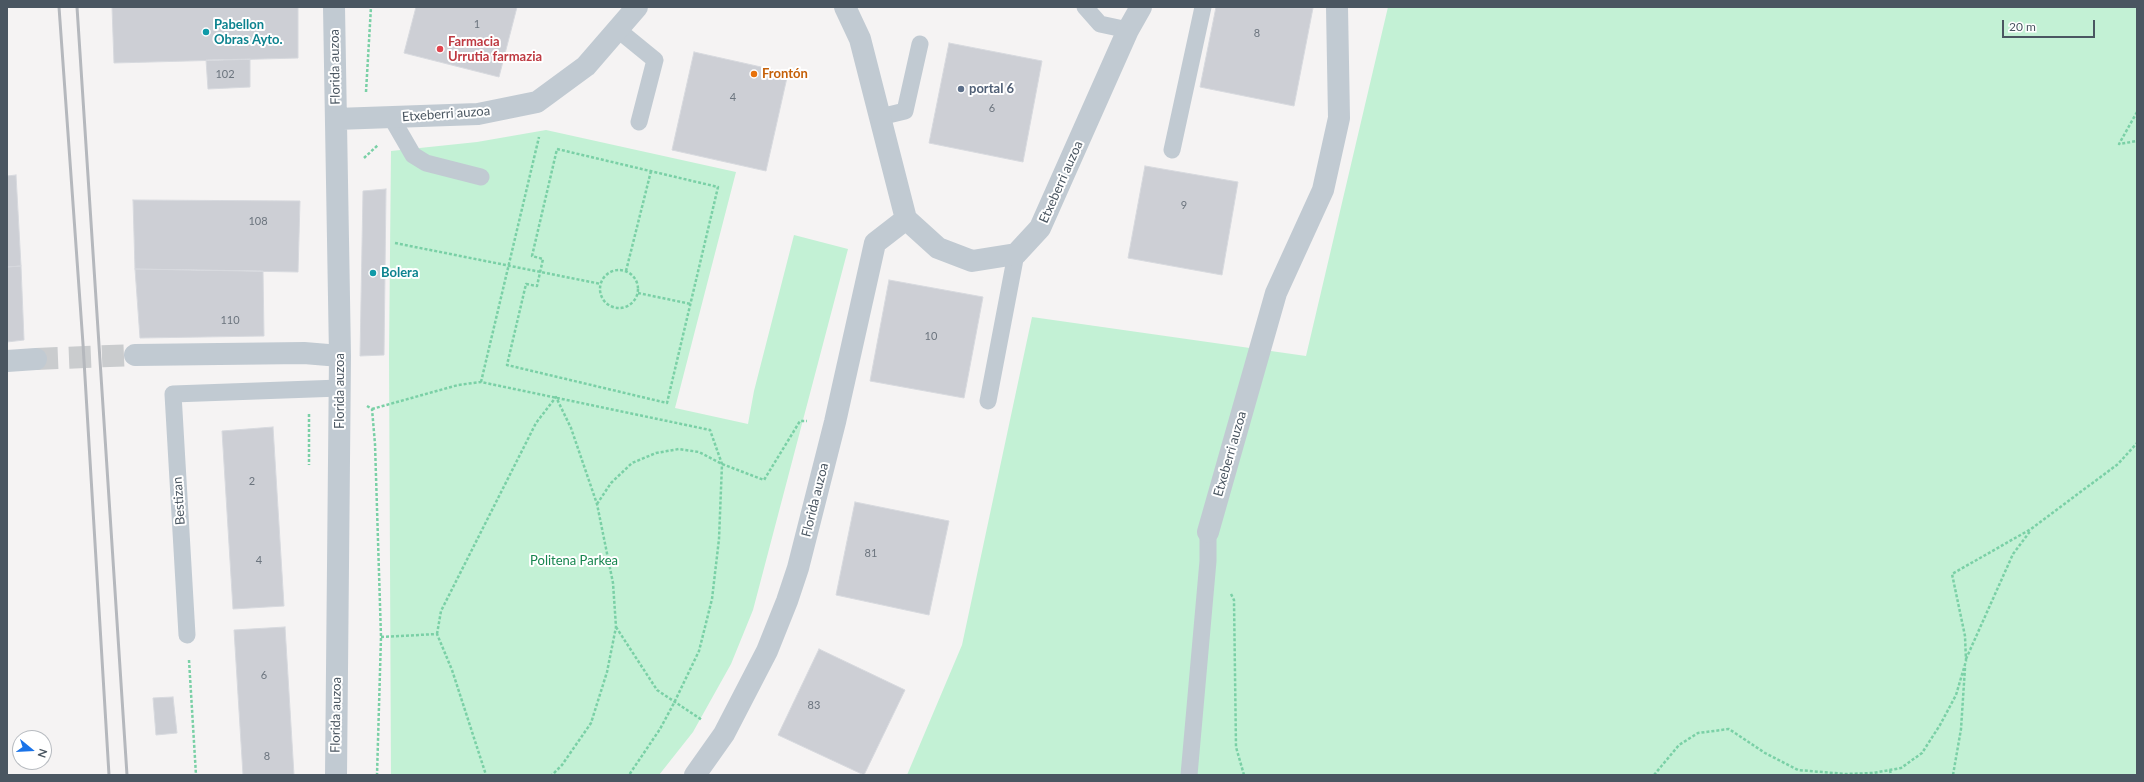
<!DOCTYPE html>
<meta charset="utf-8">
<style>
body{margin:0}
#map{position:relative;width:2144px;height:782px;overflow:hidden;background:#f5f3f3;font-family:Lato,sans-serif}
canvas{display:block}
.frame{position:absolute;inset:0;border:8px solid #4a5661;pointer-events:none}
.north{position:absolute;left:12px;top:730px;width:40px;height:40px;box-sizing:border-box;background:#fff;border:1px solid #b7bbc0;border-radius:50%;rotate:108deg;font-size:11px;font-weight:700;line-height:16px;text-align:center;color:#4a5661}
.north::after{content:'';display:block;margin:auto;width:14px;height:18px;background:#1a73e8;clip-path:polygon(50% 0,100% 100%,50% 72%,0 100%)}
.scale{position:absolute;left:2002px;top:20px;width:93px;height:18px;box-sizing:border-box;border:2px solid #4a5661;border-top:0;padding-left:5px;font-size:12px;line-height:14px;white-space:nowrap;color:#4a5661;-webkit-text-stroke:3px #fff;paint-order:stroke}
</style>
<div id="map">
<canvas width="2144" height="782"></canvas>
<div class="frame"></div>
<div class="north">N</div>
<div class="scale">20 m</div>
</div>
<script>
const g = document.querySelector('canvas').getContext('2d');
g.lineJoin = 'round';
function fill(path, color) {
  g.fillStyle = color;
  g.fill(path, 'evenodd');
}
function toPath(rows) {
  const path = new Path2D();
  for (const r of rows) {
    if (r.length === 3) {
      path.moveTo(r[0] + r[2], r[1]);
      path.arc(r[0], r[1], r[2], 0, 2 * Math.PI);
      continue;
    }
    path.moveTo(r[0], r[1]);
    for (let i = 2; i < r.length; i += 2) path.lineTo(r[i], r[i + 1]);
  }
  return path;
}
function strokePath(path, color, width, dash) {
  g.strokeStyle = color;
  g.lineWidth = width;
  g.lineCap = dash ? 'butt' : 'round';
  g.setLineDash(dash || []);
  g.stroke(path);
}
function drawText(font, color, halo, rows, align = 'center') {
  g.font = font + ' Lato,sans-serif';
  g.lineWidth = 4;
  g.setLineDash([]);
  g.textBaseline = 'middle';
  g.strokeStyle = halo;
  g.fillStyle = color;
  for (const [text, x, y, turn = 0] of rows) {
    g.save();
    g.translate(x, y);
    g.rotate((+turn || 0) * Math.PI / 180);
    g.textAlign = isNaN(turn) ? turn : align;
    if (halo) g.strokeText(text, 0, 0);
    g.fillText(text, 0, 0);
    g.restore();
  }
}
fill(toPath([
 [1388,7,2137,7,2137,775,907,775,962,645,1032,317,1306,356],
 [546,130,736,172,675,408,748,424,754,391,794,235,848,249,753,610,731,664,693,732,659,775,391,775,389,355,391,151,477,142]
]), '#c3f1d5');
const building = toPath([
 [112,7,298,7,298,58,114,63,112,7],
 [416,7,517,7,499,77,404,53,416,7],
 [1216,7,1313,8,1294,106,1200,87,1216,7],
 [949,43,1042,61,1023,162,929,143,949,43],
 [694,52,788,73,766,171,672,150,694,52],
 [250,59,250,87,208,89,206,60,250,59],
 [1145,166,1238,182,1222,275,1128,258,1145,166],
 [16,175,21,266,7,267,7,176,16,175],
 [386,189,384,355,360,356,363,191,386,189],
 [133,200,300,201,298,272,135,269,133,200],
 [21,266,24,340,7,342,7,267,21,266],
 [135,269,263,271,264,336,140,338,135,269],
 [889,280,983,297,964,398,870,381,889,280],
 [273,427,284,606,233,609,222,431,273,427],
 [855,502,949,521,929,615,836,595,855,502],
 [285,627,294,775,243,775,234,630,285,627],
 [819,649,905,690,864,775,778,735,819,649],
 [173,697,177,733,156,735,153,698,173,697]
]);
fill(building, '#cdcfd5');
strokePath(building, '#d7d9de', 1);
strokePath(toPath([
 [36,359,135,355]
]), '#caccce', 22, [22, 11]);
strokePath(toPath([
 [366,92,371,7],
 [2137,112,2119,144,2137,141],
 [557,149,718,187,667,403,507,365,526,284,537,286,543,259,532,256,557,149],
 [364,158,378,145],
 [395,243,601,284],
 [619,289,19],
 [626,271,651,171],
 [638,293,691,304],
 [481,382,539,137],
 [367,406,372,409,375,444,381,637,377,775],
 [372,409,458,385,481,382,710,430,722,464,719,539,712,599,699,651,674,703,660,729,629,775],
 [309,414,309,465],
 [597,504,611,483,632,463,656,453,679,449,699,452,722,464,764,480,800,421,807,421],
 [1231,594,1234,600,1236,747,1244,775],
 [616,627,657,690,702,720],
 [437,634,441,611,536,423,556,397,571,428,597,504,613,583,616,627,607,672,591,723,562,765,552,775],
 [381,637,437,634,452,670,486,775],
 [1966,659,2013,554,2031,530],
 [189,660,196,775],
 [1890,770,1891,775],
 [1654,775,1679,745,1698,733,1729,729,1765,753,1798,770,1846,774,1873,773,1901,768,1922,753,1940,725,1956,695,1966,661,1965,636,1952,574,2031,529,2118,464,2137,443],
 [1953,775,1961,729,1965,668]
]), '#7ad0a6', 2.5, [3, 2]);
strokePath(toPath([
 [1085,7,1100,24,1128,30],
 [617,29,655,60,639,122],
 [391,117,413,155,426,163,481,177],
 [880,117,905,111,920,44],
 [1172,150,1203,7],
 [988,401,1016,254],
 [187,635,173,394,340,388],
 [1189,775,1208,561,1208,532]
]), '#c1cad2', 17);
strokePath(toPath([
 [334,7,340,356,336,775],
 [845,7,860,39,906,219,938,248,972,261,1016,254,1040,228,1128,30,1141,7],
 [336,119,478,114,537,102,586,66,637,7],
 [135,355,304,353,340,356],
 [7,361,36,359],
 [1208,532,1276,293,1323,190,1339,118,1337,7],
 [695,775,724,734,767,651,787,601,798,568,835,422,875,243,906,219]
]), '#c1cad2', 22);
strokePath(toPath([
 [59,7,83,344,109,775],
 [77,7,127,775]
]), '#b5b8bd', 3);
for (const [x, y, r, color] of [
 [206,32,4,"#0f9aa8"],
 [440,49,4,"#e0444e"],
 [754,74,4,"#e8710a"],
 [961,89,4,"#5c6f8a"],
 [373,273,4,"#0f9aa8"]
]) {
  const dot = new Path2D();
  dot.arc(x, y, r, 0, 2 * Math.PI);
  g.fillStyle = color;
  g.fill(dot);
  strokePath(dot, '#fff', 1.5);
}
drawText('11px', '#6b747e', null, [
 ["1",477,24],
 ["8",1257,33],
 ["102",225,74],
 ["4",733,97],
 ["6",992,108],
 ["9",1184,205],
 ["108",258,221],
 ["110",230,320],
 ["10",931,336],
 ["2",252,481],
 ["81",871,553],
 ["4",259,560],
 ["6",264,675],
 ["83",814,705],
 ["8",267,756]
]);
drawText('bold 13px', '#0d838f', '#fff', [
 ["Pabellon",214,25],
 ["Obras Ayto.",214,40],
 ["Bolera",381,273]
], 'left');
drawText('bold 13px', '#be3a42', '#fff', [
 ["Farmacia",448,42],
 ["Urrutia farmazia",448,57]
], 'left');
drawText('13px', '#4a5661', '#fff', [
 ["Florida auzoa",335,67,-91],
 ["Etxeberri auzoa",446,114,-4],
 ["Etxeberri auzoa",1061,182,-66],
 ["Florida auzoa",340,391,-90],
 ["Etxeberri auzoa",1230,454,-74],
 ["Florida auzoa",815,500,-76],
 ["Bestizan",179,501,-94],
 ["Florida auzoa",336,715,-89]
]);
drawText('bold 13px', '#c56008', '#fff', [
 ["Frontón",762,74]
], 'left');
drawText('bold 13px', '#4e5e75', '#fff', [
 ["portal 6",969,89]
], 'left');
drawText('13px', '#17864f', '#fff', [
 ["Politena Parkea",574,561]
]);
</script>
